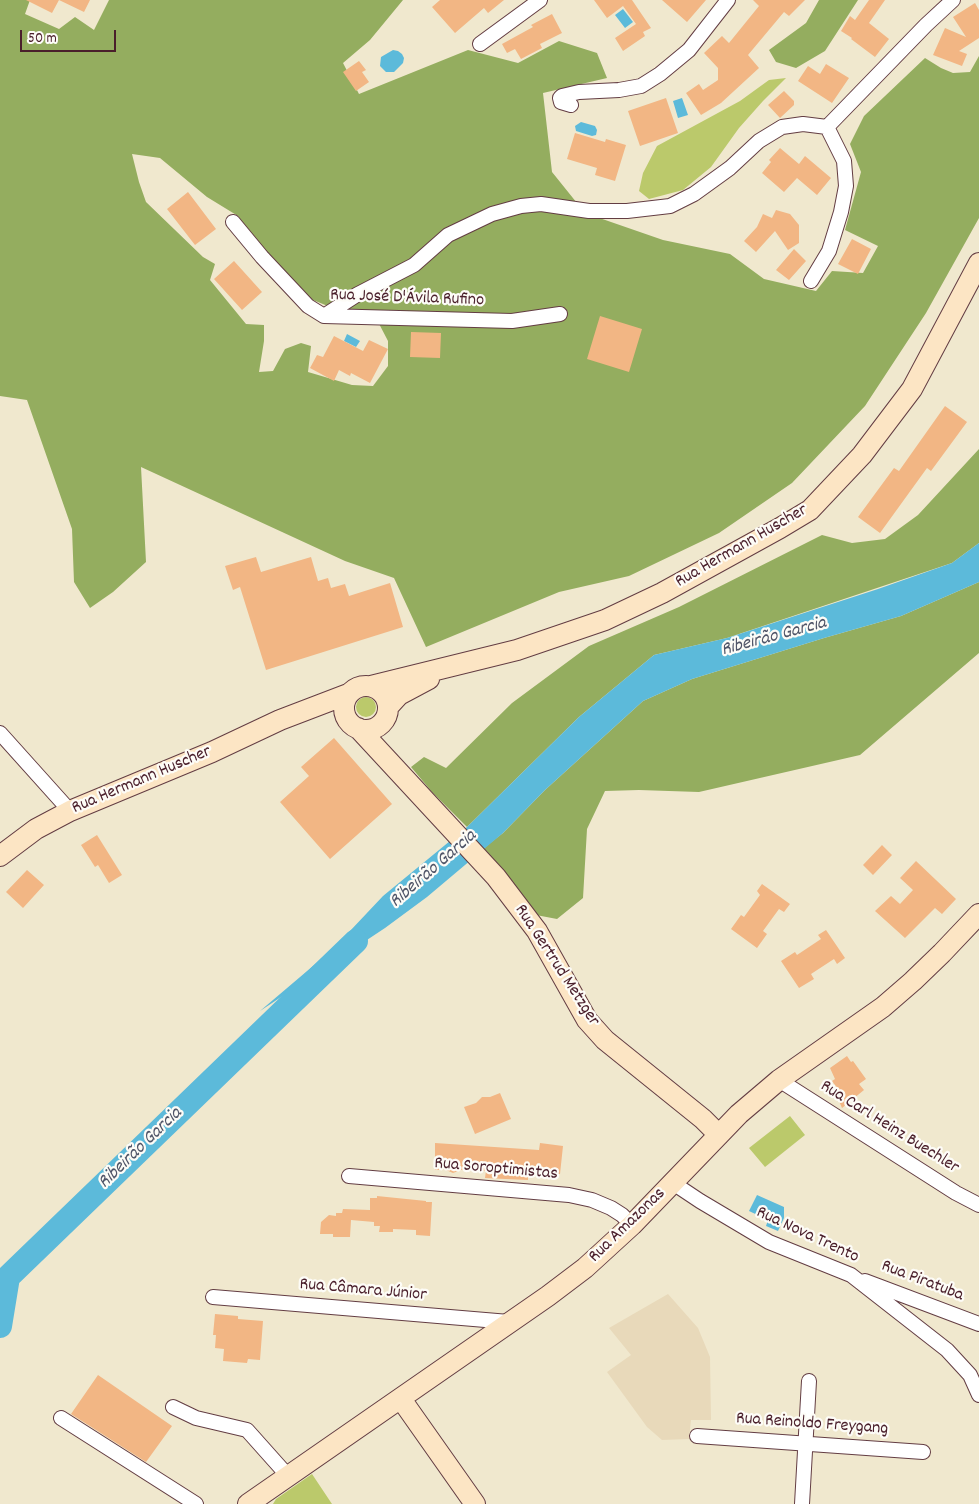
<!DOCTYPE html>
<meta charset="utf-8">
<style>
body{margin:0}
#map{position:relative;width:979px;height:1504px;overflow:hidden;background:#f0e8ce;font-family:Dekko,sans-serif}
canvas{display:block}
.scale{position:absolute;left:20px;top:30px;width:96px;height:22px;box-sizing:border-box;border:2px solid #4a1f2b;border-top:0;padding-left:6px;font-size:15px;line-height:18px;white-space:nowrap;color:#4a1f2b;-webkit-text-stroke:4px #fdfcf7;paint-order:stroke}
</style>
<div id="map">
<canvas width="979" height="1504"></canvas>
<div class="scale">50 m</div>
</div>
<script>
const g = document.querySelector('canvas').getContext('2d');
g.lineJoin = 'round';
function fill(path, color) {
  g.fillStyle = color;
  g.fill(path, 'evenodd');
}
function toPath(rows) {
  const path = new Path2D();
  for (const r of rows) {
    if (r.length === 3) {
      path.moveTo(r[0] + r[2], r[1]);
      path.arc(r[0], r[1], r[2], 0, 2 * Math.PI);
      continue;
    }
    path.moveTo(r[0], r[1]);
    for (let i = 2; i < r.length; i += 2) path.lineTo(r[i], r[i + 1]);
  }
  return path;
}
function strokePath(path, color, width, dash) {
  g.strokeStyle = color;
  g.lineWidth = width;
  g.lineCap = dash ? 'butt' : 'round';
  g.setLineDash(dash || []);
  g.stroke(path);
}
function drawText(font, color, halo, rows, align = 'center') {
  g.font = font + ' Dekko,sans-serif';
  g.lineWidth = 4.5;
  g.setLineDash([]);
  g.textBaseline = 'middle';
  g.strokeStyle = halo;
  g.fillStyle = color;
  for (const [text, x, y, turn = 0] of rows) {
    g.save();
    g.translate(x, y);
    g.rotate((+turn || 0) * Math.PI / 180);
    g.textAlign = isNaN(turn) ? turn : align;
    if (halo) g.strokeText(text, 0, 0);
    g.fillText(text, 0, 0);
    g.restore();
  }
}
fill(toPath([
 [668,1294,698,1328,710,1357,711,1420,691,1420,689,1439,662,1440,647,1427,607,1372,631,1355,609,1328]
]), '#e8d9ba');
fill(toPath([
 [786,78,763,101,739,128,711,167,683,190,649,199,639,191,643,173,657,146,740,101,769,80],
 [366,707,10],
 [790,1116,805,1135,765,1167,749,1148],
 [312,1474,332,1504,273,1504,276,1499]
]), '#bbc96b');
fill(toPath([
 [0,0,30,0,25,14,59,29,75,17,94,30,109,0,403,0,370,40,343,63,359,94,468,50,518,63,559,41,597,53,607,78,543,93,552,172,585,213,663,240,730,254,764,279,816,291,832,271,863,273,878,246,845,230,861,172,850,144,864,116,925,58,941,68,953,73,970,72,979,56,979,218,926,313,865,406,792,483,719,533,629,576,559,592,426,647,394,578,345,561,141,467,146,562,113,592,90,608,74,582,72,529,27,400,0,396],
 [132,154,160,158,207,197,238,216,259,247,272,258,288,281,313,300,350,315,375,316,388,341,388,366,373,386,352,385,308,372,311,346,301,343,285,349,273,371,259,372,264,341,264,325,246,324,210,280,215,264,203,257,146,202,139,182],
 [819,0,858,0,825,51,796,68,776,62,769,50,806,23],
 [979,449,979,543,952,563,727,638,654,655,579,717,467,827,432,792,411,767,424,757,446,768,512,703,589,646,679,607,822,535,852,543,885,539,918,515],
 [979,582,979,653,860,755,699,792,639,790,605,791,587,829,583,898,557,919,536,915,481,850,503,833,545,790,643,701,692,679,824,638,901,616]
]), '#94ad5f');
fill(toPath([
 [623,9,633,22,625,28,615,15],
 [393,50,398,51,402,54,404,58,403,63,394,72,386,72,380,66,381,57],
 [682,98,688,115,678,118,673,101],
 [581,122,595,126,597,130,596,135,592,136,576,131,575,126],
 [347,334,360,341,356,347,344,341],
 [979,543,979,582,901,616,824,638,692,679,643,701,545,790,503,833,427,897,385,928,260,1011,333,949,383,896,467,827,579,717,654,655,727,638,878,589,952,563],
 [757,1195,784,1207,784,1218,778,1231,766,1226,768,1220,749,1211]
]), '#5cbada');
strokePath(toPath([
 [0,1326,8,1277,356,941]
]), '#5cbada', 24);
fill(toPath([
 [26,0,90,0,84,12,59,0,52,13],
 [440,0,504,0,488,13,484,8,455,33,432,7],
 [594,0,632,0,651,28,643,32,645,36,623,51,615,38,636,24,623,6,607,18],
 [662,0,706,0,687,22],
 [753,0,805,0,789,16,784,12,748,55,759,68,721,103,701,115,686,93,699,84,703,90,718,80,718,68,704,53,722,36,729,43,759,6],
 [869,0,885,0,869,23,889,39,875,57,851,39,852,38,841,31,850,16,855,20],
 [975,3,979,10,979,38,959,51,967,54,962,66,933,55,945,28,966,37,953,17],
 [552,14,562,33,540,44,542,48,521,59,515,49,507,53,502,44,533,27,531,25],
 [359,61,366,70,362,72,369,82,356,91,343,72],
 [826,64,849,78,832,103,798,81,808,66,820,74],
 [784,91,794,101,794,105,780,118,768,105],
 [666,98,678,133,640,146,628,111],
 [575,133,605,142,606,139,626,145,615,181,595,175,597,168,567,159],
 [780,148,799,164,805,156,831,178,817,195,797,178,784,192,762,173,771,162,769,160],
 [188,192,216,229,195,245,167,209],
 [776,210,790,214,799,225,799,243,788,250,775,231,756,252,744,241,757,227,763,214,772,218],
 [852,239,871,249,858,274,838,264],
 [794,249,806,261,789,280,776,270],
 [234,261,262,292,242,310,214,279],
 [600,316,642,329,629,372,587,359],
 [411,332,441,333,440,358,410,357],
 [334,336,363,351,369,340,388,349,370,383,351,373,350,376,339,370,334,381,310,368,317,355,323,357],
 [945,406,967,422,931,471,927,468,880,533,858,517,894,468,899,471],
 [256,557,261,572,311,557,318,581,328,578,331,588,345,584,349,596,390,583,403,627,266,670,240,587,233,590,225,566],
 [334,738,392,804,330,859,280,802,309,776,301,767],
 [97,835,122,875,109,883,98,865,95,867,81,845],
 [882,845,892,855,873,875,863,865],
 [916,861,956,899,942,914,935,908,905,938,875,911,891,896,900,904,913,890,900,878],
 [27,870,44,885,23,908,6,892],
 [762,884,790,904,784,912,779,909,763,931,767,934,757,948,731,929,741,915,744,917,760,895,757,891],
 [826,930,845,958,837,964,834,959,811,974,814,979,799,988,781,961,795,952,797,955,821,939,818,935],
 [847,1056,851,1062,853,1061,866,1079,859,1084,864,1090,842,1108,835,1092,838,1089,832,1081,835,1079,830,1068],
 [500,1093,511,1119,475,1134,464,1107,476,1103,482,1097,490,1097],
 [435,1143,539,1150,540,1143,563,1146,560,1174,528,1170,528,1180,505,1179,485,1178,486,1171,461,1170,453,1173,446,1170,435,1170],
 [377,1196,426,1201,426,1202,432,1202,430,1236,416,1235,416,1230,393,1229,393,1232,379,1232,380,1226,374,1226,374,1222,351,1220,350,1237,333,1237,333,1234,320,1234,321,1222,329,1215,336,1216,336,1213,342,1213,343,1209,370,1210,370,1198,377,1198],
 [215,1314,238,1316,238,1319,263,1321,260,1360,248,1359,247,1363,223,1361,224,1349,215,1348,216,1335,213,1335],
 [98,1375,172,1426,146,1462,71,1414]
]), '#f2b684');
const street = toPath([
 [480,44,540,0],
 [571,105,561,102,560,98,562,96,579,92,619,90,641,86,660,74,689,50,728,0],
 [827,127,926,25,953,0],
 [233,222,262,257,308,306,324,316,512,321,560,314],
 [811,281,829,251,841,212,846,186,844,161,827,127],
 [324,316,358,294,414,265,448,235,492,214,521,206,541,204,589,211,627,211,670,206,694,194,730,168,759,141,782,127,803,124,827,127],
 [0,733,70,811],
 [779,1080,956,1193,979,1205],
 [349,1176,569,1195,592,1200,611,1208,622,1215,632,1225],
 [673,1183,700,1201,769,1242,851,1275,947,1350,970,1375,979,1395],
 [865,1281,979,1324],
 [213,1297,509,1322],
 [173,1407,196,1418,247,1430,288,1476],
 [61,1418,196,1504],
 [697,1436,923,1452],
 [802,1504,809,1381]
]);
const secondary = toPath([
 [371,686,517,650,605,620,662,593,780,528,810,510,862,455,912,389,979,263],
 [366,708,22],
 [388,707,399,695,429,679],
 [358,728,496,877,537,931,587,1020,605,1040,703,1119,719,1135],
 [0,856,36,829,70,811,212,752,280,720,348,694],
 [401,1399,475,1504],
 [248,1504,548,1296,585,1268,632,1225,739,1114,779,1080,883,1007,913,981,942,953,979,914]
]);
strokePath(street, '#633d43', 16);
strokePath(secondary, '#633d43', 22);
strokePath(street, '#fff', 14);
strokePath(secondary, '#fce5c4', 20);
drawText('18px', '#4a1f2b', '#fdfcf7', [
 ["Rua José D'Ávila Rufino",407,299,2],
 ["Rua Hermann Huscher",742,547,-30],
 ["Rua Hermann Huscher",142,781,-23],
 ["Rua Gertrud Metzger",556,966,57],
 ["Rua Carl Heinz Buechler",889,1128,32],
 ["Rua Soroptimistas",496,1170,5],
 ["Rua Amazonas",628,1226,-44],
 ["Rua Nova Trento",807,1236,25],
 ["Rua Piratuba",922,1282,21],
 ["Rua Câmara Júnior",363,1291,5],
 ["Rua Reinoldo Freygang",812,1425,4]
]);
drawText('italic 19px', '#505568', '#fdfcf7', [
 ["Ribeirão Garcia",774,638,-15],
 ["Ribeirão Garcia",434,870,-41],
 ["Ribeirão Garcia",141,1149,-44]
]);
</script>
